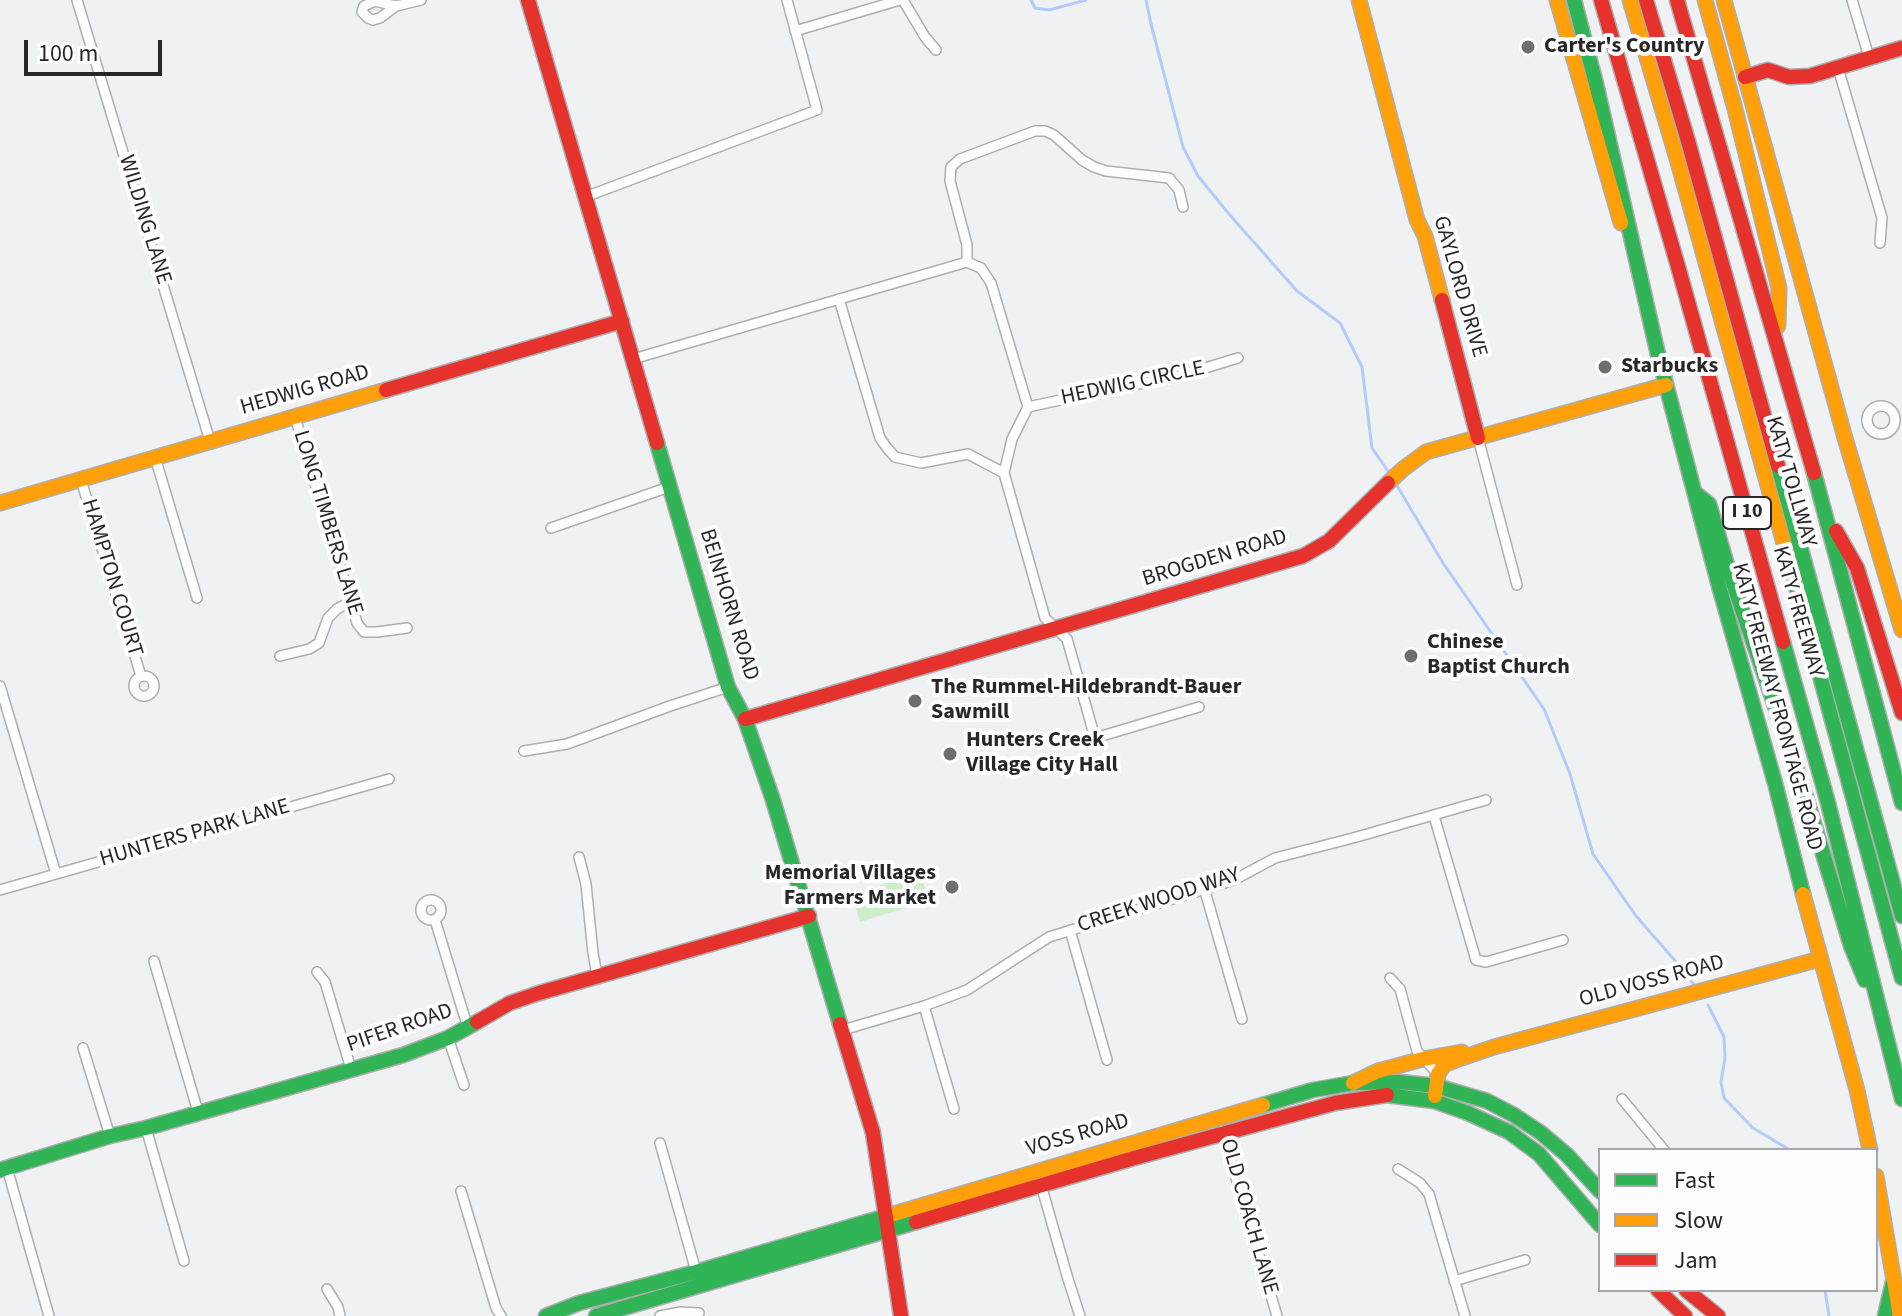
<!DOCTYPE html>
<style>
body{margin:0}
#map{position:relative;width:1902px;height:1316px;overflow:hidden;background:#f0f1f2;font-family:"Source Sans 3",sans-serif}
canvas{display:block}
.legend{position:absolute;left:1598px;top:1148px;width:280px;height:144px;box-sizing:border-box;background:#fdfdff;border:2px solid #a7a7a9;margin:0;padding:10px 14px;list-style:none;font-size:24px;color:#272728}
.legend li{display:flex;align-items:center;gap:16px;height:40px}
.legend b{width:40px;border:2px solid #a7a7a9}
.scale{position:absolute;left:24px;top:40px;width:138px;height:36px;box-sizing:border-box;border:4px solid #272728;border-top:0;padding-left:10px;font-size:24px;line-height:28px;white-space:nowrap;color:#272728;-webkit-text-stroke:6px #fdfdff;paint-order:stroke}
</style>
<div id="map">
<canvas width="1902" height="1316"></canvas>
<ul class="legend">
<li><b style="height:10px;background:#30b455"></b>Fast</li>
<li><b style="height:10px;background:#ff9f0a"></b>Slow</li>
<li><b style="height:10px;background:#e5322d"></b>Jam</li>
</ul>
<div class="scale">100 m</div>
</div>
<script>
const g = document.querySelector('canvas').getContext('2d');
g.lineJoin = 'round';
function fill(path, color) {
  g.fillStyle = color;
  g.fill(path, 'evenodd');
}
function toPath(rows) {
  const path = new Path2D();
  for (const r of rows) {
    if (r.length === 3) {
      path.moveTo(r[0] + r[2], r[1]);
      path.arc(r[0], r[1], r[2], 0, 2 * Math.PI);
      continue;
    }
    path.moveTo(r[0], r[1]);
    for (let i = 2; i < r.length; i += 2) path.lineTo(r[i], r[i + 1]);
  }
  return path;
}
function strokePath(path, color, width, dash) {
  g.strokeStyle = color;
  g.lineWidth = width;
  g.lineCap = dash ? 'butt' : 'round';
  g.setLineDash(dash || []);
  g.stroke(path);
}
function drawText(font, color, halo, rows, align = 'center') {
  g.font = font + ' "Source Sans 3",sans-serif';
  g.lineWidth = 8;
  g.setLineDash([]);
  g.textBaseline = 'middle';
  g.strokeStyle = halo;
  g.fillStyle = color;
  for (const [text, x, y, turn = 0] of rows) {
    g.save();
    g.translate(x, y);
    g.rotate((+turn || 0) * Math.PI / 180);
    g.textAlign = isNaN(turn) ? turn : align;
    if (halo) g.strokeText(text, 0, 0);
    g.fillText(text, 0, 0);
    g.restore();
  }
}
fill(toPath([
 [920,873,929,901,860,922,852,894]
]), '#cdeec8');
strokePath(toPath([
 [1031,0,1035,8,1049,10,1086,0],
 [1146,0,1151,24,1183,147,1198,176,1229,214,1297,291,1340,323,1362,367,1372,448,1390,474],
 [1396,484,1443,563,1544,709,1570,774,1593,854,1636,916,1685,972,1694,985],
 [1708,1005,1724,1037,1725,1058,1721,1082,1724,1098,1753,1128,1790,1150],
 [1825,1290,1829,1316]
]), '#b4cbfa', 3);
const street = toPath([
 [77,0,210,441],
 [903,0,925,37,936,50],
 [1852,0,1869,57],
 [396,6,380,18,373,20,368,18,362,12,364,6,375,1,396,6,421,0],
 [795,31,900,0],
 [1838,68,1882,218,1880,243],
 [585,197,817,110,787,0],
 [967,262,967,245,950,181,951,167,960,159,1035,131,1045,131,1054,135,1082,160,1094,167,1106,171,1169,178,1179,190,1183,207],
 [839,299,880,438,887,448,895,457,921,463,968,454,1004,473,1045,618,1067,639,1095,738,1199,707],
 [633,359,967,262,981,268,991,283,1028,407,1012,439,1004,473],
 [1881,420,14],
 [1028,407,1115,388,1172,378,1238,358],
 [295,417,357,623,364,632,377,632,407,628],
 [1478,438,1517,585],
 [155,457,197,598],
 [81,480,141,676],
 [551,528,669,487],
 [280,656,309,649,319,643,328,618,337,609,350,602],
 [144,686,10],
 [0,686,56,874],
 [524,751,567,744,670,706,728,687],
 [1434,816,1476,960,1486,962,1563,940],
 [579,857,586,884,593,953,597,975],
 [1204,888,1242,1019],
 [0,890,389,779],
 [431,910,10],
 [435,920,468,1028],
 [1070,930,1107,1060],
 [154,961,198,1112],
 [317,972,325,982,351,1069],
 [1390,978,1400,989,1417,1051,1438,1074],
 [924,1006,954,1109],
 [843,1030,924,1006,967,990,1049,937,1234,880,1275,858,1353,838,1486,800],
 [448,1038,464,1085],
 [83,1048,110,1136],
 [1622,1099,1664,1150],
 [146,1128,184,1261],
 [1222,1131,1277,1316],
 [660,1143,697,1275],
 [7,1168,49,1316],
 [1398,1169,1420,1183,1429,1194,1465,1316],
 [1037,1171,1068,1279,1080,1316],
 [461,1191,496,1308,501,1316],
 [1454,1281,1525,1260],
 [327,1289,338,1307,340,1316],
 [660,1316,681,1312,699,1313]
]);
const fast = toPath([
 [1574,0,1596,84,1659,359],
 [1657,350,1719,586,1775,783,1803,894],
 [657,443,728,687,745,719,773,800,840,1024],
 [1778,466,1902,916],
 [1814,473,1902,803],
 [1695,493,1709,504,1727,565,1805,794,1851,946,1865,980],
 [1790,565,1902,978],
 [1783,642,1828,803,1902,1099],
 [1387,1095,1434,1101,1468,1113,1509,1132,1539,1154,1600,1225],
 [1263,1105,1313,1090,1353,1083,1400,1082,1436,1086,1487,1101,1514,1115,1541,1133,1567,1155,1600,1191],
 [0,1170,110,1136,146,1128,403,1055,448,1038,477,1022],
 [546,1316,579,1303,696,1272,887,1216],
 [596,1316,916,1222],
 [1885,1316,1893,1282]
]);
const slow = toPath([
 [1359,0,1417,220,1425,236,1442,300],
 [1557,0,1621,223],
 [1630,0,1678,162,1790,565],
 [1705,0,1735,109,1779,288,1778,326],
 [1724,0,1845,438,1902,630],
 [1388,483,1403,469,1426,452,1666,385],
 [0,503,386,390],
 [1803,894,1857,1090,1870,1150],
 [1353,1083,1378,1071,1423,1059,1462,1052],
 [1435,1096,1438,1074,1444,1065,1456,1060,1494,1047,1820,959],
 [1876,1176,1900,1316],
 [887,1216,1263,1105]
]);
const jam = toPath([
 [528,0,657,443],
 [1601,0,1679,270,1783,642],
 [1646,0,1688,141,1778,466],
 [1677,0,1814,473],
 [1745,77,1768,70,1789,77,1810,76,1902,48],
 [1442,300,1478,438],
 [386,390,622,321],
 [1836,531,1857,568,1902,713],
 [745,719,1303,556,1329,541,1388,483],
 [477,1022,510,1003,539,993,809,916],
 [840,1024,873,1133,901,1316],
 [916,1222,1134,1158,1335,1103,1387,1095],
 [1658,1290,1685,1316],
 [1686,1290,1718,1316]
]);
strokePath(street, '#adaeaf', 12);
strokePath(fast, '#adaeaf', 17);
strokePath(slow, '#adaeaf', 17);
strokePath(jam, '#adaeaf', 17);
strokePath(street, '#fdfdfd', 9);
strokePath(fast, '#30b455', 14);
strokePath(slow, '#ff9f0a', 14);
strokePath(jam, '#e5322d', 14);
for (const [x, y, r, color] of [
 [1528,47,8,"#6d6e6f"],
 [1605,367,8,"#6d6e6f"],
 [1411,656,8,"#6d6e6f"],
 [915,701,8,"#6d6e6f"],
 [950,754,8,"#6d6e6f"],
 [952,887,8,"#6d6e6f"]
]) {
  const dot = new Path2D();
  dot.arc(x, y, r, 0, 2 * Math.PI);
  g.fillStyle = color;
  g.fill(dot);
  strokePath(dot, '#fdfdff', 3);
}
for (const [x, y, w] of [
 [1747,513,48]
]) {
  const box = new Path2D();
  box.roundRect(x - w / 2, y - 16, w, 32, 6);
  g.fillStyle = '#fdfdff';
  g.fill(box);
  strokePath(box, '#272728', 2);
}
drawText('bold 20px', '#272728', null, [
 ["I 10",1747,513]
]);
drawText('bold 22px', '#272728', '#fdfdff', [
 ["Carter's Country",1544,47],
 ["Starbucks",1621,367],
 ["Chinese",1427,643],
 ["Baptist Church",1427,668],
 ["The Rummel-Hildebrandt-Bauer",931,688],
 ["Sawmill",931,713],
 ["Hunters Creek",966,741],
 ["Village City Hall",966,766],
 ["Memorial Villages",936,874,"right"],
 ["Farmers Market",936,899,"right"]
], 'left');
drawText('22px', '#272728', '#fdfdff', [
 ["WILDING LANE",144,220,73],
 ["GAYLORD DRIVE",1459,287,74],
 ["HEDWIG CIRCLE",1133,384,-12],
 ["HEDWIG ROAD",305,391,-16],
 ["KATY TOLLWAY",1790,482,74],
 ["LONG TIMBERS LANE",327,523,73],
 ["BROGDEN ROAD",1215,559,-17],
 ["HAMPTON COURT",111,578,73],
 ["BEINHORN ROAD",728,605,73],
 ["KATY FREEWAY",1797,612,74],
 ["KATY FREEWAY FRONTAGE ROAD",1776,707,75],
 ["HUNTERS PARK LANE",195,834,-16],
 ["CREEK WOOD WAY",1159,901,-18],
 ["OLD VOSS ROAD",1652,982,-15],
 ["PIFER ROAD",400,1029,-19],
 ["VOSS ROAD",1078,1136,-16],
 ["OLD COACH LANE",1248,1217,74]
]);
</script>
